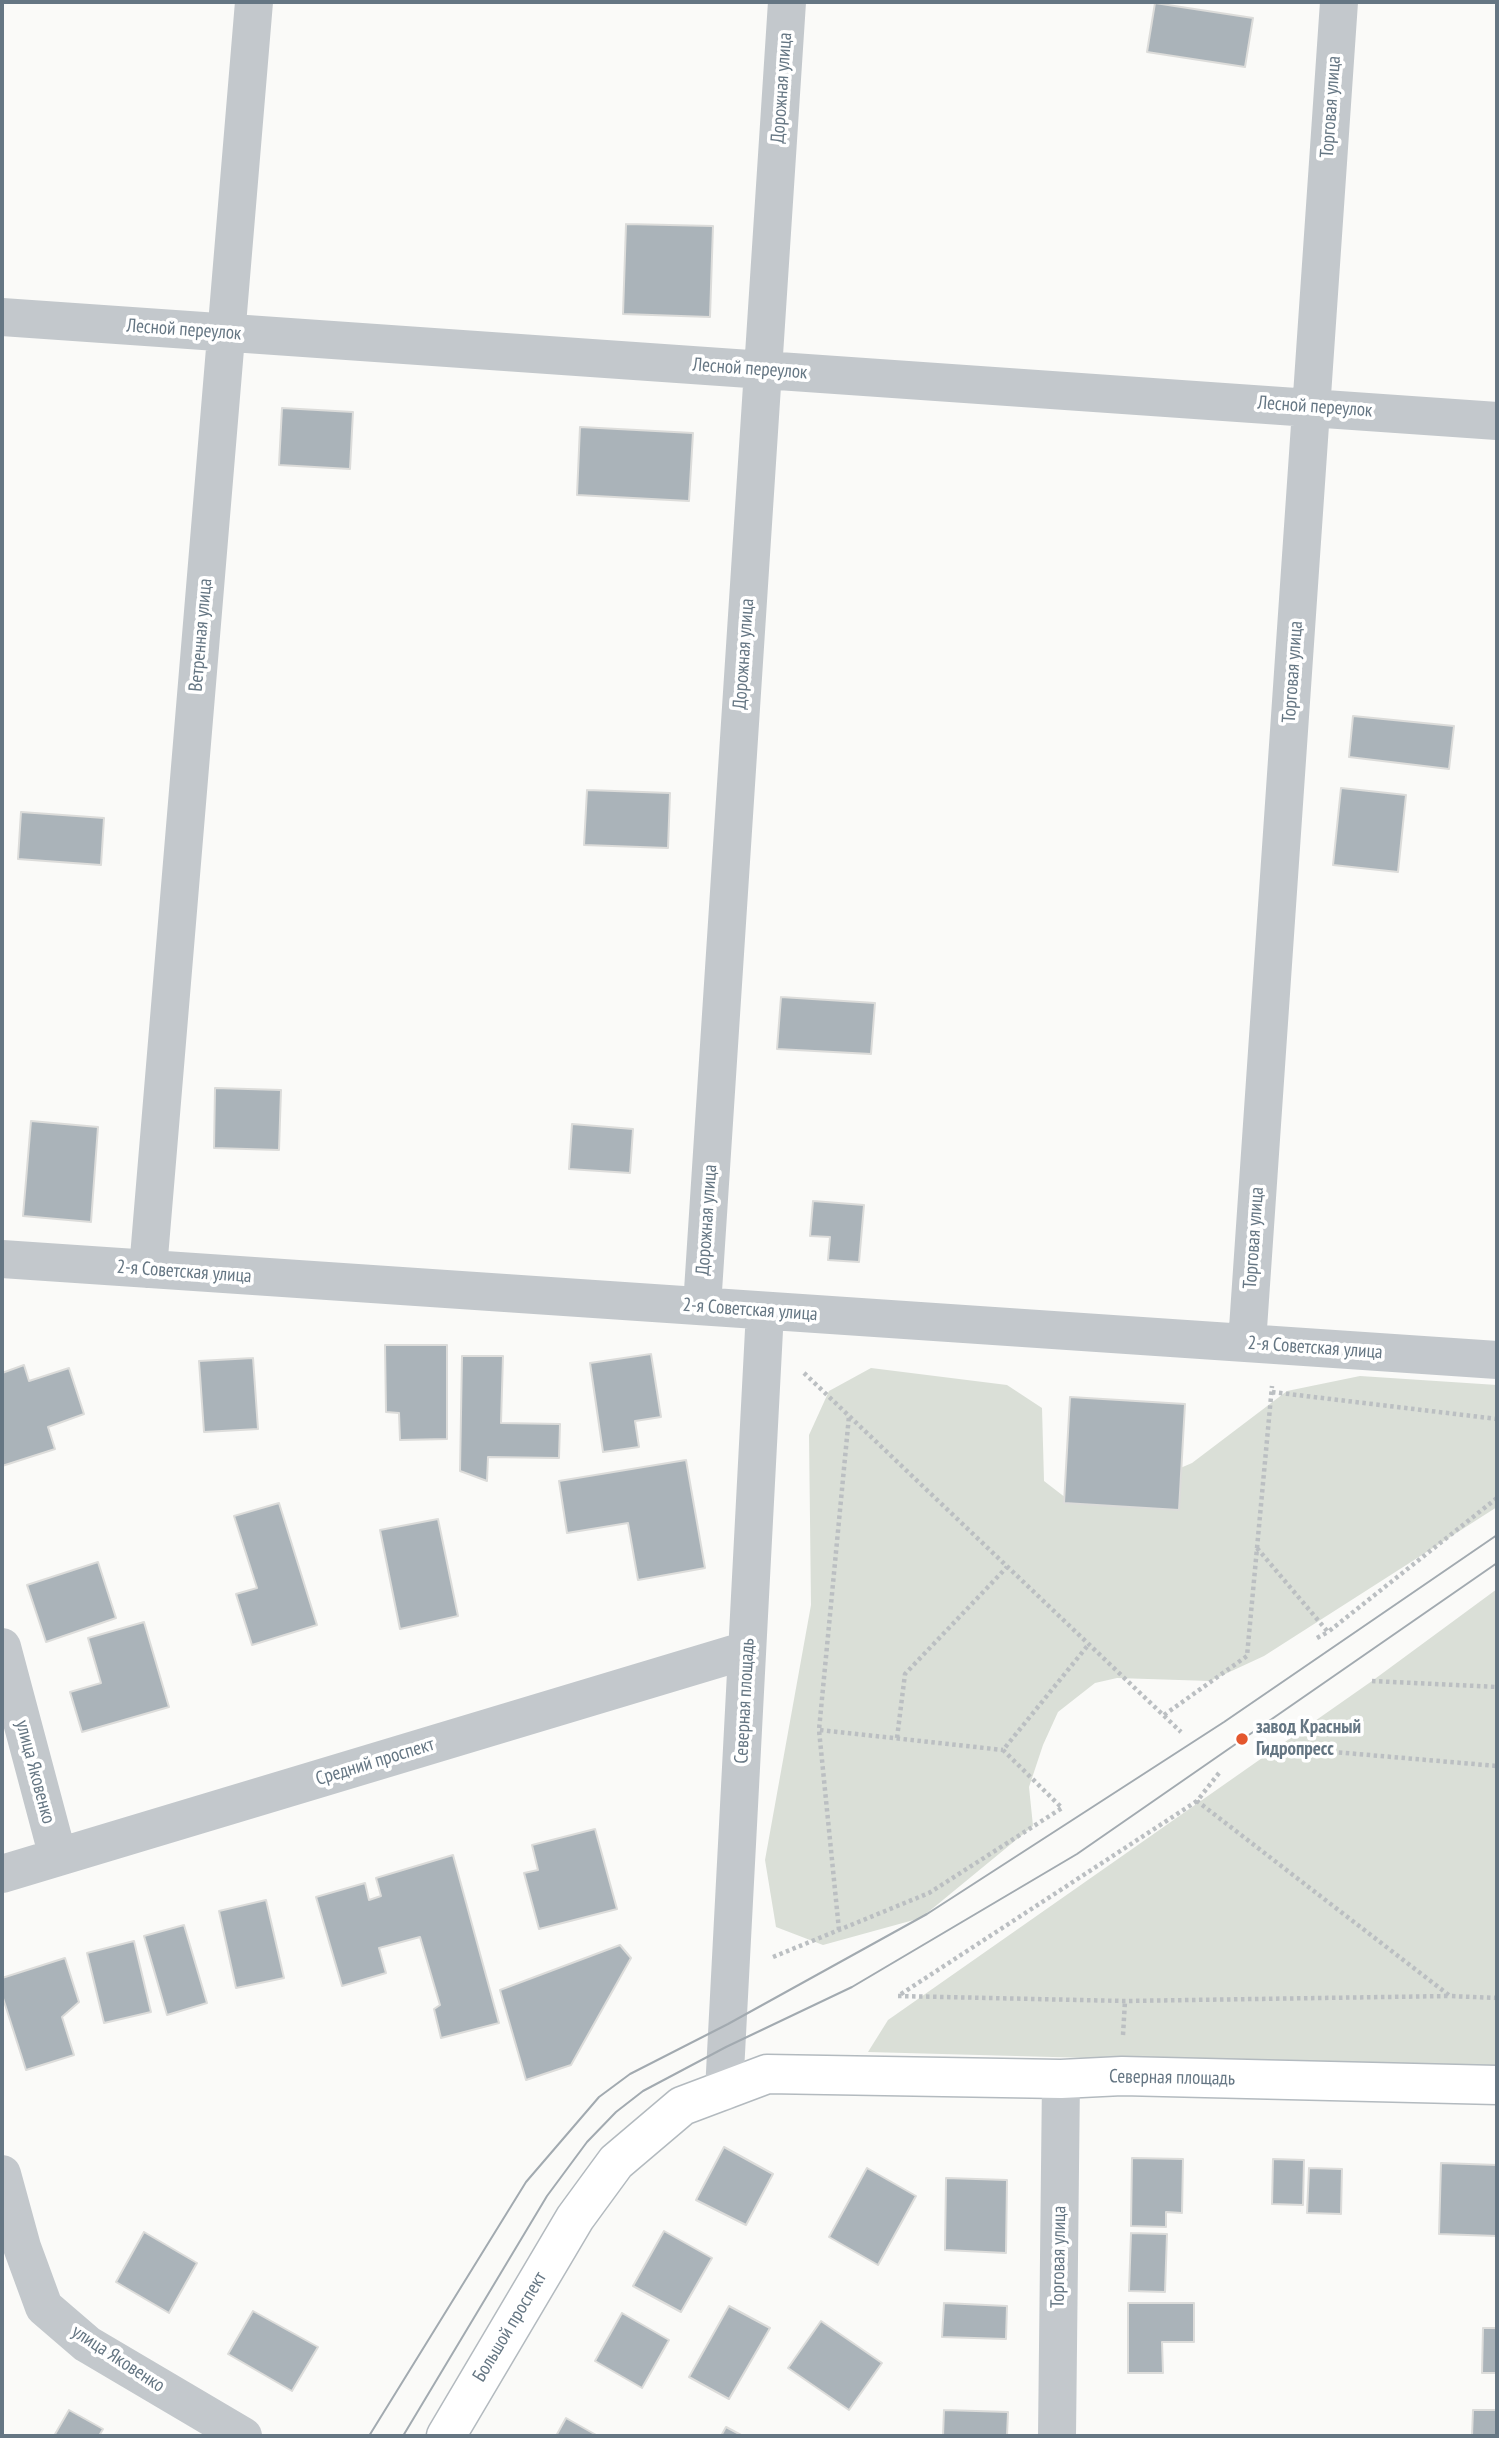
<!DOCTYPE html>
<meta charset="utf-8">
<style>
body{margin:0}
#map{position:relative;width:1499px;height:2438px;overflow:hidden;background:#fafaf8;font-family:"PT Sans Narrow",sans-serif}
canvas{display:block}
.frame{position:absolute;inset:0;border:4px solid #657683;pointer-events:none}
</style>
<div id="map">
<canvas width="1499" height="2438"></canvas>
<div class="frame"></div>
</div>
<script>
const g = document.querySelector('canvas').getContext('2d');
g.lineJoin = 'round';
function fill(path, color) {
  g.fillStyle = color;
  g.fill(path, 'evenodd');
}
function toPath(rows) {
  const path = new Path2D();
  for (const r of rows) {
    path.moveTo(r[0], r[1]);
    for (let i = 2; i < r.length; i += 2) path.lineTo(r[i], r[i + 1]);
  }
  return path;
}
function strokePath(path, color, width, dash) {
  g.strokeStyle = color;
  g.lineWidth = width;
  g.lineCap = dash ? 'butt' : 'round';
  g.setLineDash(dash || []);
  g.stroke(path);
}
function drawText(font, color, halo, rows, align = 'center') {
  g.font = font + ' "PT Sans Narrow",sans-serif';
  g.lineWidth = 7;
  g.setLineDash([]);
  g.textBaseline = 'middle';
  g.strokeStyle = halo;
  g.fillStyle = color;
  for (const [text, x, y, turn = 0] of rows) {
    g.save();
    g.translate(x, y);
    g.rotate((+turn || 0) * Math.PI / 180);
    g.textAlign = isNaN(turn) ? turn : align;
    if (halo) g.strokeText(text, 0, 0);
    g.fillText(text, 0, 0);
    g.restore();
  }
}
fill(toPath([
 [871,1368,1007,1385,1042,1408,1044,1481,1066,1498,1122,1493,1192,1463,1287,1391,1360,1376,1497,1385,1497,1507,1264,1656,1210,1681,1117,1678,1095,1683,1058,1712,1043,1745,1029,1787,1033,1826,921,1918,823,1945,776,1927,765,1860,811,1605,809,1435,829,1391],
 [1497,1589,1497,2069,868,2052,888,2020,1372,1681]
]), '#dadfd7');
const building = toPath([
 [1155,3,1253,18,1245,67,1147,52,1155,3],
 [626,224,713,226,710,317,623,314,626,224],
 [282,408,353,412,350,469,279,465,282,408],
 [580,427,693,433,689,501,577,495,580,427],
 [1353,716,1454,726,1449,769,1349,757,1353,716],
 [1341,788,1406,795,1398,872,1333,865,1341,788],
 [587,790,670,793,668,848,584,845,587,790],
 [21,812,104,818,101,865,18,859,21,812],
 [781,997,875,1003,871,1054,777,1049,781,997],
 [215,1088,281,1090,279,1150,214,1148,215,1088],
 [31,1121,98,1127,91,1222,23,1216,31,1121],
 [572,1124,633,1129,630,1173,569,1169,572,1124],
 [813,1201,864,1205,859,1262,828,1260,830,1237,810,1236,813,1201],
 [385,1345,447,1345,447,1439,400,1440,399,1413,386,1412,385,1345],
 [651,1354,661,1417,635,1421,639,1447,603,1452,590,1363,651,1354],
 [462,1356,503,1356,501,1423,560,1424,559,1458,488,1457,487,1481,460,1471,462,1356],
 [253,1358,258,1429,204,1432,199,1361,253,1358],
 [24,1365,29,1381,69,1368,84,1414,48,1427,55,1449,2,1466,2,1373,24,1365],
 [1070,1397,1185,1404,1179,1510,1064,1503,1070,1397],
 [686,1460,705,1568,638,1580,628,1523,567,1533,559,1481,686,1460],
 [279,1503,317,1625,252,1645,236,1594,257,1588,234,1516,279,1503],
 [438,1519,458,1616,400,1629,380,1530,438,1519],
 [98,1562,116,1618,46,1642,27,1585,98,1562],
 [144,1622,169,1707,82,1732,70,1692,101,1683,88,1638,144,1622],
 [595,1829,617,1909,539,1929,524,1873,538,1870,532,1845,595,1829],
 [453,1855,499,2023,441,2038,434,2009,440,2005,420,1937,379,1948,386,1973,342,1986,316,1897,365,1883,369,1900,381,1896,376,1878,453,1855],
 [266,1900,284,1978,236,1988,219,1911,266,1900],
 [184,1925,207,2003,167,2015,144,1936,184,1925],
 [134,1941,151,2012,104,2023,87,1953,134,1941],
 [620,1945,631,1958,571,2065,526,2080,500,1990,620,1945],
 [65,1958,79,2002,62,2017,74,2055,26,2070,2,1995,2,1978,65,1958],
 [724,2147,773,2174,746,2225,696,2200,724,2147],
 [1132,2158,1183,2159,1182,2213,1166,2212,1166,2227,1131,2226,1132,2158],
 [1273,2159,1304,2160,1303,2205,1272,2204,1273,2159],
 [1441,2163,1497,2165,1497,2236,1439,2234,1441,2163],
 [867,2168,916,2196,878,2265,829,2237,867,2168],
 [1309,2168,1342,2169,1341,2214,1307,2213,1309,2168],
 [946,2178,1007,2180,1006,2253,945,2250,946,2178],
 [664,2231,712,2258,681,2312,633,2286,664,2231],
 [144,2232,197,2263,169,2313,116,2282,144,2232],
 [1131,2233,1167,2234,1165,2292,1129,2291,1131,2233],
 [944,2303,1007,2306,1006,2339,942,2337,944,2303],
 [1128,2303,1194,2303,1194,2342,1162,2342,1163,2373,1128,2373,1128,2303],
 [729,2306,770,2328,729,2399,689,2377,729,2306],
 [253,2311,318,2347,292,2391,228,2354,253,2311],
 [622,2313,669,2340,642,2388,595,2361,622,2313],
 [821,2321,882,2363,849,2410,788,2368,821,2321],
 [1483,2328,1497,2328,1497,2373,1482,2373,1483,2328],
 [69,2410,103,2429,99,2436,54,2436,69,2410],
 [944,2410,1008,2412,1007,2436,943,2436,944,2410],
 [1473,2410,1497,2410,1497,2436,1472,2436,1473,2410],
 [566,2418,598,2436,556,2436,566,2418],
 [726,2427,743,2436,721,2436,726,2427]
]);
fill(building, '#aab3b9');
strokePath(building, '#dcdcda', 2);
const secondary = toPath([
 [446,2436,575,2218,616,2162,682,2106,767,2074,1061,2079,1122,2076,1497,2085]
]);
strokePath(secondary, '#b3babf', 41);
strokePath(toPath([
 [804,1373,1181,1732],
 [1272,1392,1497,1419],
 [1257,1548,1328,1632,1497,1498],
 [1317,1638,1328,1632],
 [1372,1681,1497,1687],
 [1164,1715,1247,1656,1272,1386],
 [820,1730,1003,1750],
 [897,1738,905,1674,1007,1567],
 [1276,1747,1497,1766],
 [1219,1773,1197,1801,1450,1996,1497,1998],
 [1197,1801,898,1996,1125,2001,1450,1996],
 [839,1930,819,1730,849,1416],
 [773,1957,929,1893,1062,1808,1003,1750,1089,1644],
 [1123,2035,1125,2001]
]), '#bbbfc2', 4.5, [3.5, 3.5]);
strokePath(toPath([
 [2,317,1497,421],
 [2,1259,1497,1360],
 [148,1269,254,2],
 [702,1306,787,2],
 [1247,1343,1339,2],
 [2,1647,58,1857],
 [2,1874,747,1650],
 [724,2091,765,1311],
 [2,2174,22,2247,44,2307,87,2344,243,2436],
 [1057,2436,1061,2079]
]), '#c3c8cc', 38);
strokePath(secondary, '#fff', 38);
strokePath(toPath([
 [369,2436,526,2182,599,2097,630,2074,728,2024,927,1914,1224,1722,1497,1535],
 [403,2436,547,2196,587,2142,616,2112,643,2091,726,2047,852,1987,1077,1854,1497,1563]
]), '#a2aab0', 2);
for (const [x, y, r, color] of [
 [1242,1739,7,"#e4572e"]
]) {
  const dot = new Path2D();
  dot.arc(x, y, r, 0, 2 * Math.PI);
  g.fillStyle = color;
  g.fill(dot);
  strokePath(dot, '#fff', 2.5);
}
drawText('19px', '#657683', '#fff', [
 ["Дорожная улица",782,88,-86],
 ["Торговая улица",1331,107,-86],
 ["Лесной переулок",184,330,4],
 ["Лесной переулок",750,369,4],
 ["Лесной переулок",1315,407,4],
 ["Ветренная улица",201,635,-85],
 ["Дорожная улица",744,654,-86],
 ["Торговая улица",1293,672,-86],
 ["Дорожная улица",707,1220,-86],
 ["Торговая улица",1254,1238,-86],
 ["2-я Советская улица",184,1272,4],
 ["2-я Советская улица",750,1310,4],
 ["2-я Советская улица",1315,1348,4],
 ["Северная площадь",745,1701,-87],
 ["Средний проспект",375,1762,-17],
 ["улица Яковенко",35,1772,75],
 ["Северная площадь",1172,2078,1],
 ["Торговая улица",1059,2257,-89],
 ["Большой проспект",510,2327,-59],
 ["улица Яковенко",118,2359,33]
]);
drawText('bold 19px', '#657683', '#fff', [
 ["завод Красный",1256,1728],
 ["Гидропресс",1256,1750]
], 'left');
</script>
